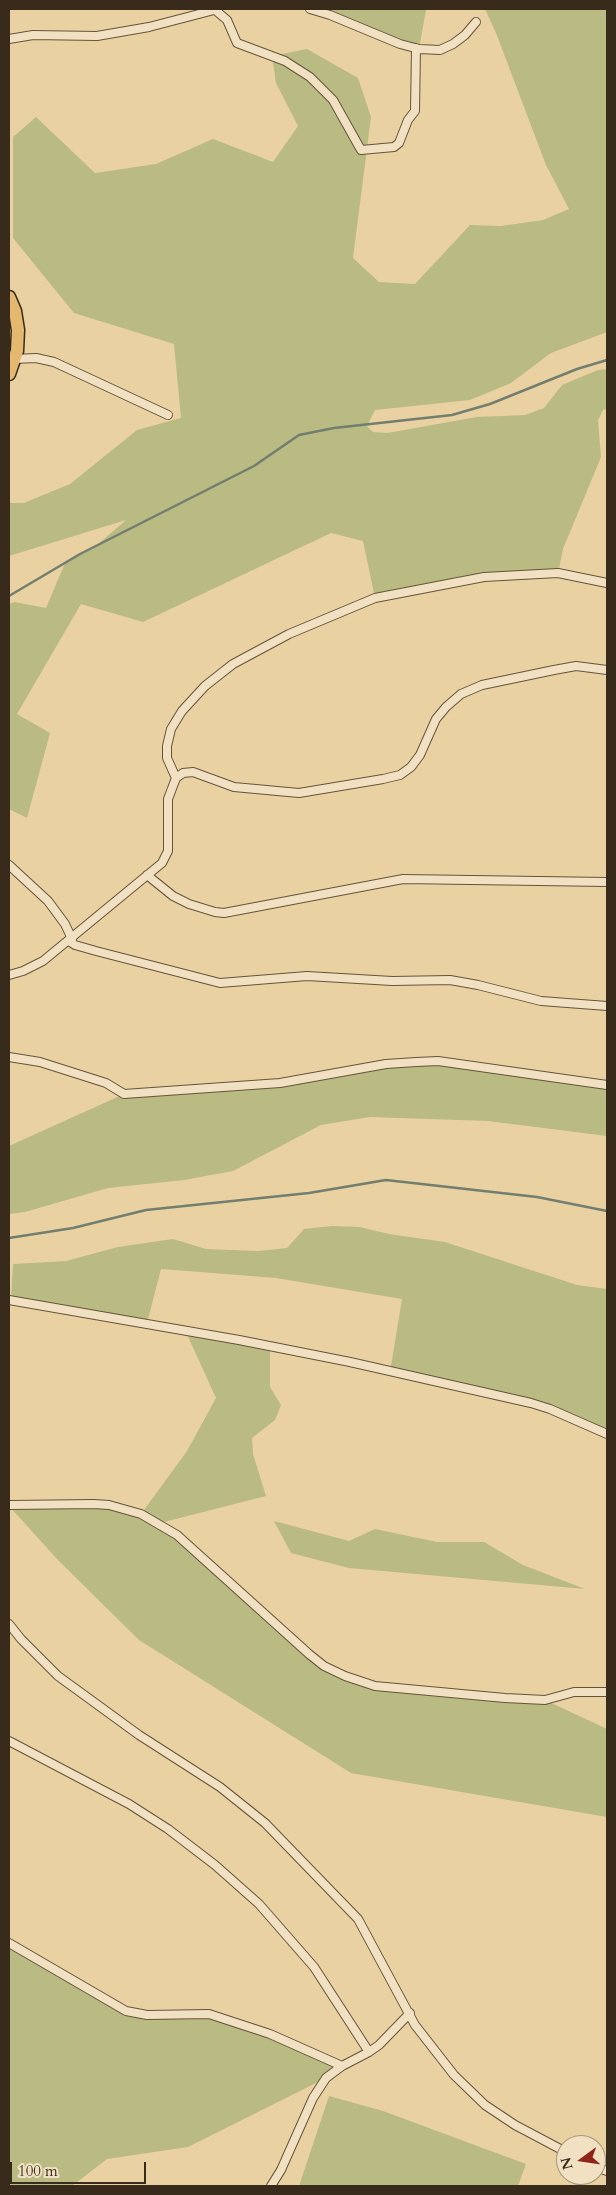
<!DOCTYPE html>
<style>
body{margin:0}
#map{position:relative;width:616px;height:2195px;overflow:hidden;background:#ead1a1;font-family:Cardo,serif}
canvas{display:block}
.frame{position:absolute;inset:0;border:10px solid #382b1b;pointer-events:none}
.north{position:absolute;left:556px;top:2135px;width:50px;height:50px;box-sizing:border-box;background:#f1e1c2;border:1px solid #a7987f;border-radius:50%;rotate:256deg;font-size:14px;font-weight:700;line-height:20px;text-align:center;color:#382b1b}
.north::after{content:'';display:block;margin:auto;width:18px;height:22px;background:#8f2418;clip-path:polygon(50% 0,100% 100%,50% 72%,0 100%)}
.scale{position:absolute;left:10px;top:2162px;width:136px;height:22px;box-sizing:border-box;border:2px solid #382b1b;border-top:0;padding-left:6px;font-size:15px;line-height:18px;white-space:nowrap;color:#382b1b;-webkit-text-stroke:4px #f1e1c2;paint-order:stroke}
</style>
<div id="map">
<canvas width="616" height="2195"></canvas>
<div class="frame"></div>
<div class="north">N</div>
<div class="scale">100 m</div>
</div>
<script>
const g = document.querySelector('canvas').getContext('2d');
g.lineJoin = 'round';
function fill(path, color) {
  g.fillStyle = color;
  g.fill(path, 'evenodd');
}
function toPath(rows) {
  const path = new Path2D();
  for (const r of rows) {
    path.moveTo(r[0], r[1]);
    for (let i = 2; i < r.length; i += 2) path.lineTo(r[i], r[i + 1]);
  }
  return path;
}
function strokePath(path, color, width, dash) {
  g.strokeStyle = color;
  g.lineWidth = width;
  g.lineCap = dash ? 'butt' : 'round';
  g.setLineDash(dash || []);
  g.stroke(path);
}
fill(toPath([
 [310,9,429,9,426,10,419,49],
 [485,9,607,9,607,332,551,353,511,383,470,400,375,410,367,426,373,432,387,433,477,417,525,415,544,408,562,385,598,370,607,369,607,409,603,410,598,420,601,457,563,549,558,573,530,573,375,598,363,541,331,533,143,622,81,604,17,714,50,733,27,818,9,809,9,604,15,602,46,608,65,563,96,546,126,520,9,556,9,503,24,503,70,484,137,430,181,418,174,344,74,313,13,238,13,137,36,117,95,173,156,164,213,139,273,162,298,126,276,83,272,56,307,49,358,78,371,117,353,258,379,282,415,284,470,225,501,226,543,220,569,209,546,165,496,33],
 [416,1062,607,1085,607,1136,488,1121,370,1117,321,1125,233,1171,184,1180,108,1188,25,1212,9,1214,9,1146,124,1094,280,1083],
 [332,1226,360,1227,389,1234,445,1242,577,1285,607,1289,607,1434,550,1409,390,1372,402,1299,276,1278,161,1269,147,1323,11,1300,13,1264,66,1261,118,1247,173,1239,206,1249,258,1251,287,1248,304,1229],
 [185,1330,270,1346,270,1387,281,1405,275,1420,252,1438,253,1454,266,1496,160,1523,324,1666,375,1686,545,1700,607,1729,607,1817,351,1773,139,1640,57,1559,9,1506,79,1504,141,1514,187,1451,216,1398],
 [274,1521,349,1541,375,1529,437,1542,484,1542,523,1565,585,1589,349,1568,291,1553],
 [9,1943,125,2011,203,2013,248,2026,342,2066,326,2078,188,2147,107,2159,72,2186,9,2186],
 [329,2096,383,2111,526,2164,518,2186,299,2186]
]), '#b9bb83');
strokePath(toPath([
 [9,596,80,554,254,466,299,435,334,428,452,415,490,404,577,369,607,360],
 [9,1238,73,1228,146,1210,309,1193,386,1180,537,1197,607,1211]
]), '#727f70', 2.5);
const minor = toPath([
 [214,9,227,20,237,43,285,61,310,77,333,100,361,150,394,147,399,143,408,120,415,111,416,48],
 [310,9,330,15,400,44,419,49,440,50,453,44,465,35,476,22],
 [9,39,33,35,97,36,149,27,218,9],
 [14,359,36,358,54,362,168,415],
 [176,778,167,758,167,746,171,729,182,711,205,686,233,664,289,634,375,598,484,577,558,573,607,583],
 [9,865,48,901,65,924,72,939],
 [147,875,173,896,189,904,215,912,224,913,403,879,607,882],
 [69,941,75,945,96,951,220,983,307,976,392,981,450,980,478,985,541,1001,607,1006],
 [9,975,23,971,43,961,162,863,168,851,168,799,176,778,183,773,193,772,234,787,299,793,383,779,400,775,411,767,420,755,436,719,446,707,461,694,482,685,554,670,576,666,607,670],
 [9,1057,40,1062,106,1083,124,1094,280,1083,386,1064,416,1062,438,1061,607,1085],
 [9,1300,239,1340,350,1362,531,1403,550,1409,607,1434],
 [9,1505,94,1504,109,1505,141,1514,177,1535,309,1654,324,1666,345,1676,375,1686,505,1698,545,1700,574,1692,607,1692],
 [9,1624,21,1639,58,1676,139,1735,220,1787,265,1823,358,1919,415,2025,454,2075,485,2105,515,2125,566,2152],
 [9,1741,129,1804,168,1829,215,1865,259,1904,314,1967,369,2052],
 [9,1943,126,2011,147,2015,209,2014,270,2034,342,2066],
 [596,2167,607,2171],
 [271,2186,281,2170,313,2098,326,2078,342,2066,369,2052,379,2045,410,2013]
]);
const trunk = toPath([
 [9,297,15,311,18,330,17,351,9,374]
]);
strokePath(minor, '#64543c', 10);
strokePath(trunk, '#382b1b', 15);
strokePath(minor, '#f1e1c2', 8);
strokePath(trunk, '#e5b870', 12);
</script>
